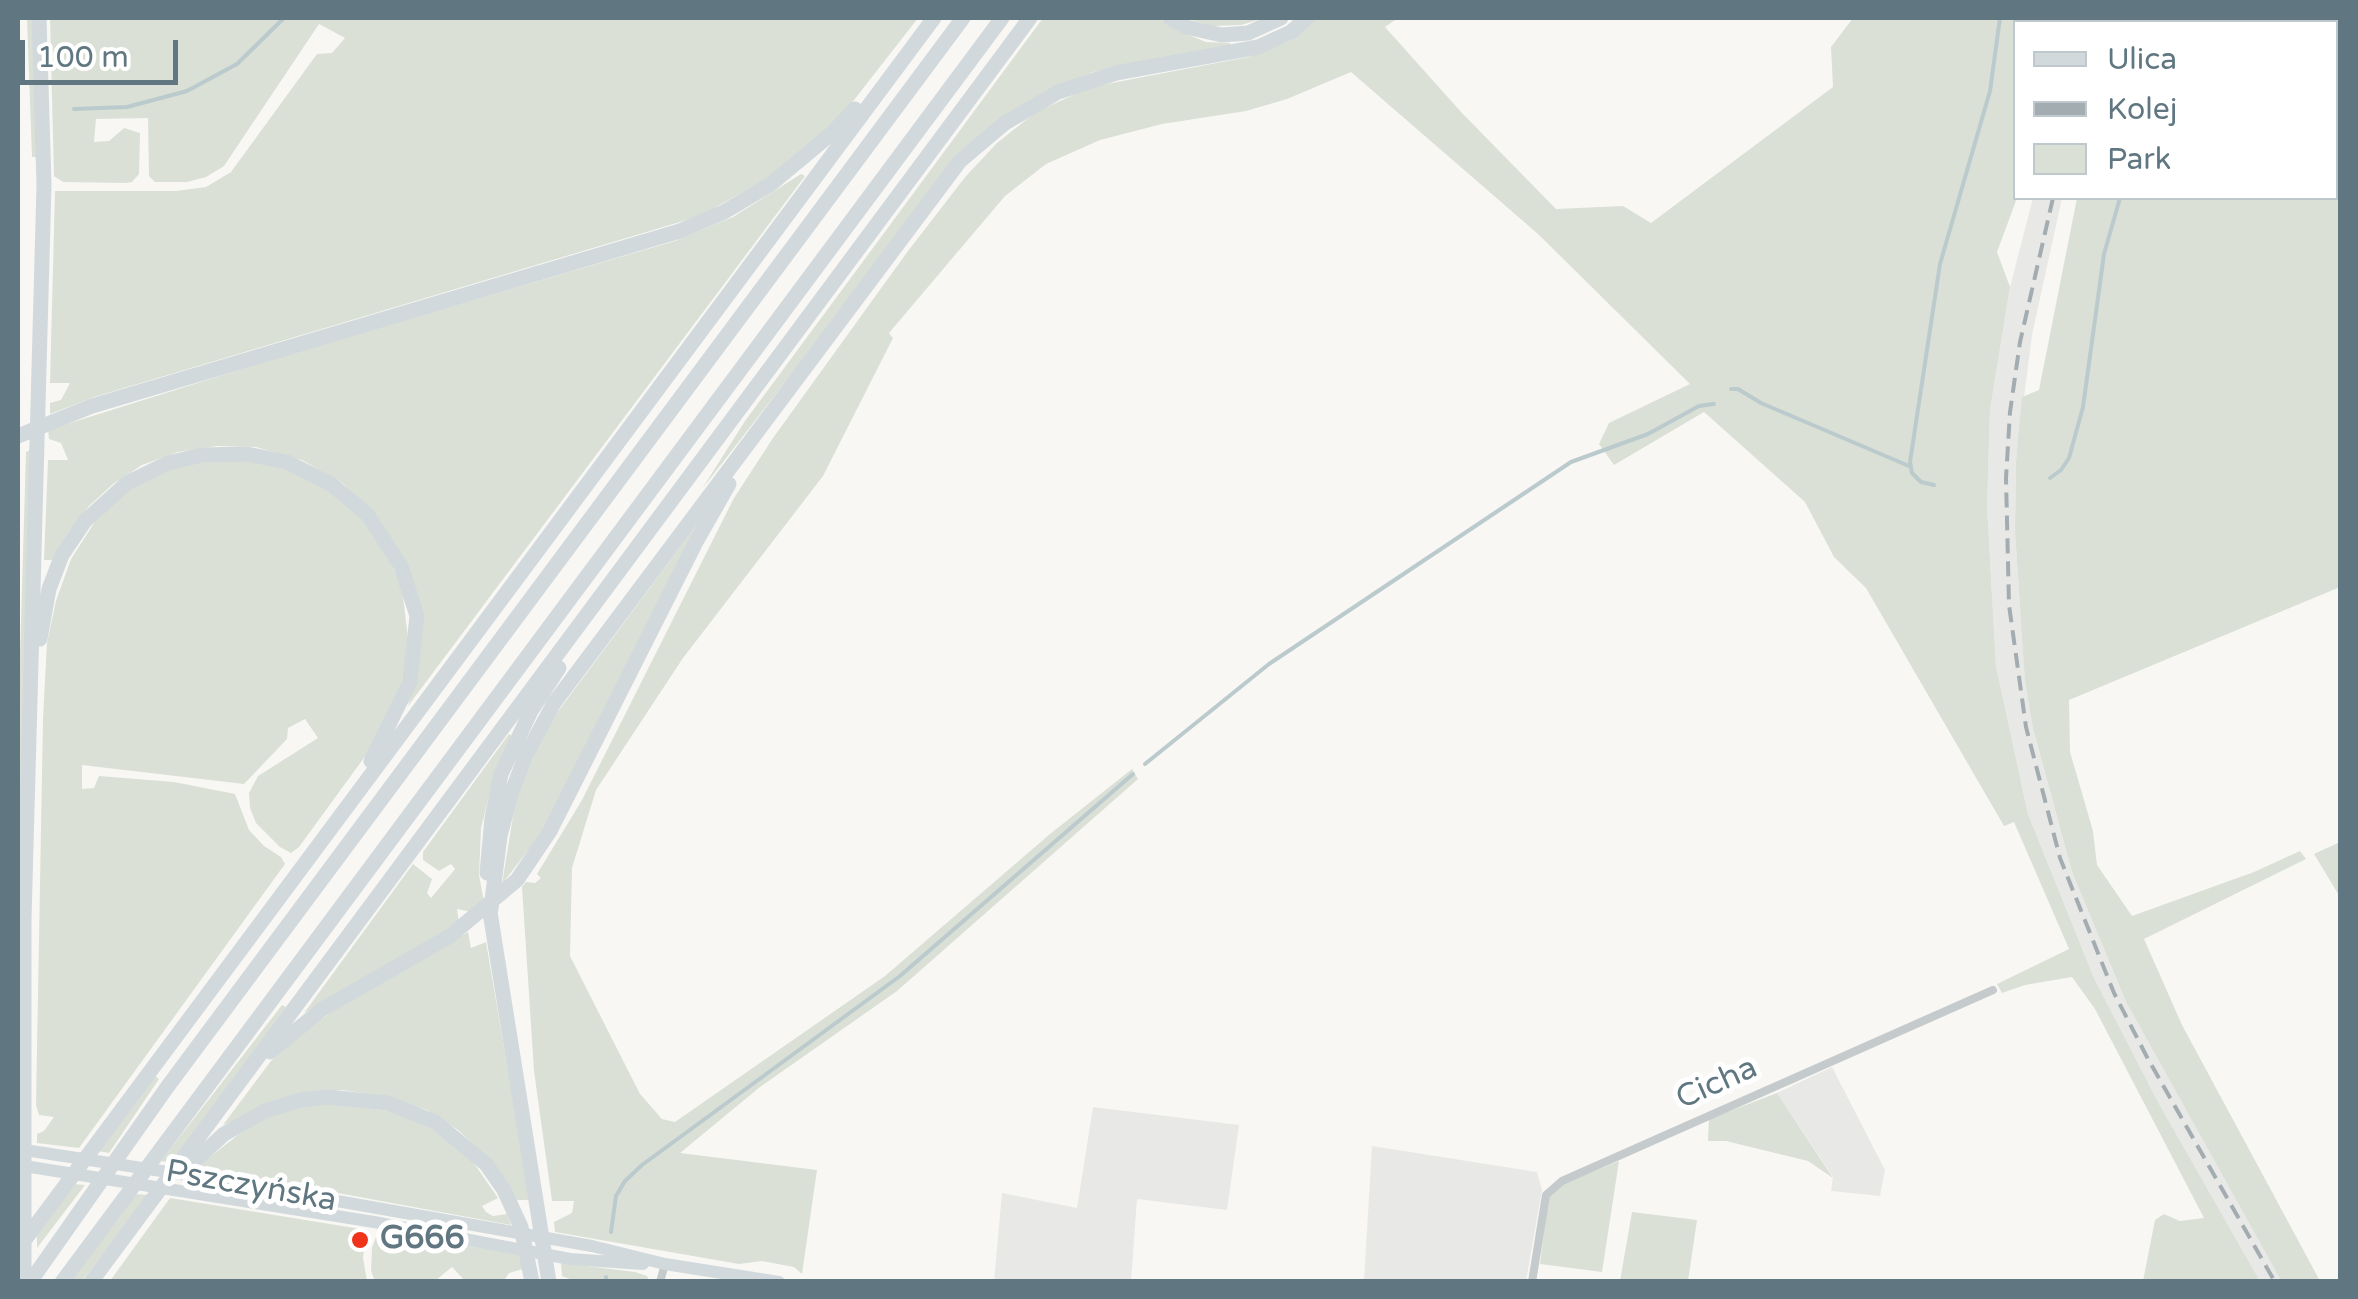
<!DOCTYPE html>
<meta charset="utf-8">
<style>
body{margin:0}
#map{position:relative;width:2358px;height:1299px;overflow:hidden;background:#f8f7f4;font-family:"Varela Round",sans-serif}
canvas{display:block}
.frame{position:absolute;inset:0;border:20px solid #607781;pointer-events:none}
.legend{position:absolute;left:2013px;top:20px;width:325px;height:180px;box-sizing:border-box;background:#fff;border:2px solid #bfc9cd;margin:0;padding:12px 18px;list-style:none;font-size:30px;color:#607781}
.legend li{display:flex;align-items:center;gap:20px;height:50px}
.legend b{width:50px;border:2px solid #bfc9cd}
.scale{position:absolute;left:20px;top:40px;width:158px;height:45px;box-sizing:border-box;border:5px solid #607781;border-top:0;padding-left:12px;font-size:30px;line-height:35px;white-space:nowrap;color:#607781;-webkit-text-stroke:8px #fff;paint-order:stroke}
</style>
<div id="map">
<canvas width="2358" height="1299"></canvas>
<div class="frame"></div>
<ul class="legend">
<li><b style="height:12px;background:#d2d9dc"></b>Ulica</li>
<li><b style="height:12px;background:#a3acb0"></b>Kolej</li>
<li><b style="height:28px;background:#dae0d5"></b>Park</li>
</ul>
<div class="scale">100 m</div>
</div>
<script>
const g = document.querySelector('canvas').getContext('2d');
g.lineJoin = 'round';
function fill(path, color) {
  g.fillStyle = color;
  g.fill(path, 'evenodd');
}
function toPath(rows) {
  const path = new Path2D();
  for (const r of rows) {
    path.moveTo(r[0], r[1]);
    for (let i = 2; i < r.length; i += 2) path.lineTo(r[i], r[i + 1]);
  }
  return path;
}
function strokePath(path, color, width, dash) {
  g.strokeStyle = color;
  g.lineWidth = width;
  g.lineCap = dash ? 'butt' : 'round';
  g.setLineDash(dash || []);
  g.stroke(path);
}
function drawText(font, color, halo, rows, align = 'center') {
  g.font = font + ' "Varela Round",sans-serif';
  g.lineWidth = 10;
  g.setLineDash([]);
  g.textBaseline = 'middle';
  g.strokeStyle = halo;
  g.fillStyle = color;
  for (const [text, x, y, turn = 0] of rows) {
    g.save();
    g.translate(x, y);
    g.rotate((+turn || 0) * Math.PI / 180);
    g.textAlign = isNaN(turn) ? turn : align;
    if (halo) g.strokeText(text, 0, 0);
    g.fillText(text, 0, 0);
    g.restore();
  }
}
fill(toPath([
 [2033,198,2062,198,2032,335,2016,461,2015,532,2020,605,2033,730,2072,872,2126,1002,2282,1281,2260,1281,2158,1102,2094,978,2028,814,1996,666,1987,506,1990,410,2010,287],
 [1832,1067,1885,1170,1880,1196,1831,1191,1833,1177,1777,1093],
 [1093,1107,1239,1125,1227,1210,1137,1199,1131,1281,994,1281,1002,1193,1077,1208],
 [1372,1146,1537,1172,1542,1190,1526,1281,1364,1281]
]), '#e8e9e7');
fill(toPath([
 [27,18,32,18,37,157,32,157],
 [50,18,918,18,840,118,777,173,700,216,94,397,50,414,50,403,61,400,70,383,50,383,55,191,176,191,206,187,231,172,317,54,332,53,345,38,319,24,224,166,206,177,187,182,155,182,149,176,148,118,96,119,94,142,109,141,124,128,140,133,139,174,132,182,126,183,63,182,54,176],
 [1043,18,1158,18,1186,34,1206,42,1230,43,1230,47,1093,72,1040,94,968,147,702,489,745,421],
 [1184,18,1264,18,1241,25,1213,26],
 [1316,18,1398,18,1385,27,1462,113,1556,209,1623,206,1651,223,1833,87,1831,47,1853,18,2050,18,2049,22,2016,22,2017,198,1997,252,2010,287,1990,410,1987,506,1996,666,2028,814,2094,978,2158,1102,2260,1281,2143,1281,2155,1220,2164,1214,2180,1221,2204,1218,2095,1009,2072,977,2025,985,2002,993,1997,984,2069,949,2014,822,2004,826,1866,588,1834,557,1805,502,1704,412,1614,465,1599,444,1609,423,1690,384,1538,234,1351,72,1287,99,1246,111,1162,124,1100,140,1046,164,1005,196,889,333,893,338,823,476,683,658,596,790,572,868,570,956,640,1094,662,1119,675,1122,885,976,1050,834,1132,769,1138,779,897,991,760,1087,680,1153,817,1170,802,1274,794,1267,762,1261,739,1264,555,1232,554,1222,572,1213,574,1201,552,1201,534,1071,522,887,526,882,535,883,541,878,537,874,582,800,734,498,773,438,908,251,966,176,997,143,1036,112,1091,87,1248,57,1292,40],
 [2123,18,2321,18,2320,22,2122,22],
 [2336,52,2340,62,2340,587,2069,700,2070,752,2093,831,2097,865,2132,916,2254,872,2300,851,2306,859,2144,939,2182,1025,2320,1281,2282,1282,2126,1002,2072,872,2033,729,2025,680,2015,532,2016,461,2022,397,2039,390,2077,198,2336,198],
 [801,174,805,176,408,706,417,672,420,626,369,508,341,482,302,460,256,447,217,446,178,452,142,465,113,484,89,506,67,534,53,560,44,560,48,460,68,460,61,443,49,439,48,430,290,354,675,241,733,217],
 [30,450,18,967,18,724,26,452],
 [228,457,272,463,331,489,359,513,389,558,402,588,408,639,406,672,377,740,299,847,291,853,280,847,256,823,250,808,249,793,258,776,318,738,305,719,288,728,287,739,244,784,82,765,82,789,94,788,99,776,174,782,235,794,249,830,264,846,281,857,285,864,79,1148,37,1143,37,1134,44,1131,54,1117,39,1115,36,1105,43,719,47,643,56,601,71,559,96,520,122,495,146,479,183,464],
 [704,515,543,831,502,884,516,798,545,729],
 [509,734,512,736,491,788,481,828,479,875,484,902,473,912,457,909,459,923,304,1013,413,864,432,879,427,893,431,898,455,869,451,864,439,871,423,860,423,852],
 [2340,842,2340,897,2314,854],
 [468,932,471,948,486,942,530,1200,517,1200,488,1158,458,1130,427,1110,384,1096,342,1090,308,1093,223,1125,271,1061,296,1037,339,1007],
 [282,1005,286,1007,172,1163,161,1161],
 [155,1076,159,1079,109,1153,98,1151],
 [1777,1093,1833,1178,1808,1161,1726,1141,1708,1141,1709,1119],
 [328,1103,391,1111,443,1134,471,1159,498,1198,482,1206,486,1212,493,1216,507,1214,511,1225,197,1167,252,1124,289,1109],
 [1619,1161,1602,1272,1540,1264,1548,1197,1565,1183],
 [74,1184,85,1185,37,1248,37,1233],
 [136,1194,148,1195,82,1281,70,1282],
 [170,1198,367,1230,363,1258,367,1281,110,1281],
 [1632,1212,1697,1220,1688,1281,1620,1281],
 [388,1232,520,1255,523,1269,509,1273,503,1282,465,1281,452,1267,435,1281,375,1281,371,1271,372,1248,376,1237],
 [561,1263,635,1272,647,1276,649,1281,575,1281,562,1276]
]), '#dae0d5');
strokePath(toPath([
 [2167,22,2168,18],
 [74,109,127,107,187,91,237,64,284,18],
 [1731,389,1738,389,1761,403,1909,466],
 [2050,478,2061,470,2069,458,2083,407,2104,254,2120,198],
 [1934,485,1921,482,1912,473,1910,462,1940,264,1990,91,2000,18],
 [1145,764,1269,664,1571,462,1648,434,1699,406,1714,404],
 [611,1232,616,1196,625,1181,642,1165,900,976,1133,774],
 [606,1282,606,1277]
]), '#bbcacd', 4);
strokePath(toPath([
 [660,1282,665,1264],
 [1532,1282,1546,1195,1562,1181,1993,990]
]), '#c5cacc', 8);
strokePath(toPath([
 [18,1149,207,1178,592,1246,665,1264,779,1282],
 [18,1165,374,1222,570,1259,643,1264]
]), '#d2d9dc', 12);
strokePath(toPath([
 [1170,18,1186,27,1222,35,1248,33,1281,18],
 [18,436,92,406,680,231,724,212,771,184,831,134,855,109],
 [40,639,49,589,62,555,85,521,127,483,168,463,202,455,247,454,287,462,331,484,367,514,401,566,417,616,410,682,371,761],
 [487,873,492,818,501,774,531,711,559,668],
 [489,906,549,1282],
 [490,916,500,836,511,794,526,755,554,703,960,161,1005,123,1058,92,1116,73,1258,47,1291,32,1307,18],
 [270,1052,321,1010,450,936,517,880,550,831,696,542,729,484],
 [182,1173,224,1134,265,1111,300,1100,328,1097,388,1103,435,1122,486,1164,504,1190,521,1227,532,1282],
 [18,1249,934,18],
 [24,1282,24,920,44,185,39,18],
 [30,1282,168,1086,963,18],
 [62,1282,1002,18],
 [91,1282,1030,18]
]), '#d2d9dc', 15);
strokePath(toPath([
 [2088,22,2089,18],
 [2053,198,2020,342,2010,412,2006,478,2009,605,2026,727,2060,858,2114,993,2148,1059,2275,1282]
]), '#a3acb0', 4, [15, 8]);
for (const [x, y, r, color] of [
 [360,1240,10,"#f0331b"]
]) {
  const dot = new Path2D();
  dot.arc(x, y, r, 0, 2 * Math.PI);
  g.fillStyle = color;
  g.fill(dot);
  strokePath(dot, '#fff', 4);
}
drawText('32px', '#607781', '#fff', [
 ["Cicha",1717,1084,-24],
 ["Pszczyńska",251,1187,10]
]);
drawText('bold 32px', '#607781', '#fff', [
 ["G666",380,1240]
], 'left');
</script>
